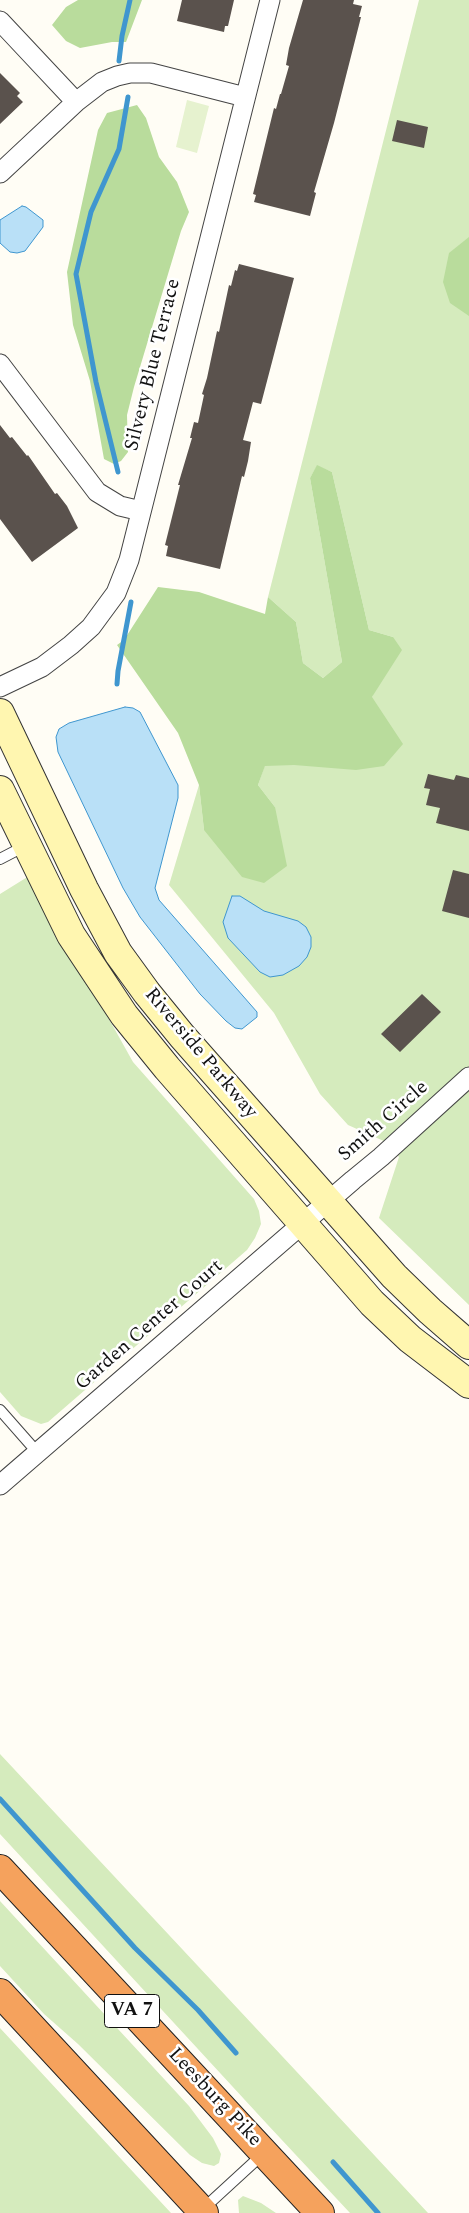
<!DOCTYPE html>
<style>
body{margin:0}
canvas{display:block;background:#fffdf5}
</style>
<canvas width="469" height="2213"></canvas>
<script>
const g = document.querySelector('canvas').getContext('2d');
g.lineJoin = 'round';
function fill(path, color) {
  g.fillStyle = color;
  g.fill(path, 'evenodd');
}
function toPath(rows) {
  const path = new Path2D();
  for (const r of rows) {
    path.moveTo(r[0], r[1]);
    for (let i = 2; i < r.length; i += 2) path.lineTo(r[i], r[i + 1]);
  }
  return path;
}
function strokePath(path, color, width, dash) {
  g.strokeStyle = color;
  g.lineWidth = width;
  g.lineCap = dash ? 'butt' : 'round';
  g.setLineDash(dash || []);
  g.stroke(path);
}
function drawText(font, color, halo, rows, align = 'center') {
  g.font = font + ' Spectral,serif';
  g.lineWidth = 5;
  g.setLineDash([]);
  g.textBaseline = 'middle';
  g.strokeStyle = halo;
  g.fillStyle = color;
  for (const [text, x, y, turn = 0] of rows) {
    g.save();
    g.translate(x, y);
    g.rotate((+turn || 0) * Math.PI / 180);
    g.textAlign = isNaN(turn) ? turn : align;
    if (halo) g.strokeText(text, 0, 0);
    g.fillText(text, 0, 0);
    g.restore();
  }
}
fill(toPath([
 [419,0,469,0,469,1305,379,1218,399,1157,386,1142,348,1125,320,1094,274,1013,169,885,199,785,204,830,275,807,258,785,265,765,294,765,372,697,393,637,369,630,332,472,317,466,310,478,342,662,323,678,303,663,296,622,268,597],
 [29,876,133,1062,254,1199,259,1211,261,1224,255,1238,247,1250,48,1422,41,1424,21,1416,0,1392,0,894],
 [0,1754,310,2086,428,2213,350,2213,267,2124,0,1834],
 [0,1901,189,2106,213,2138,221,2154,219,2163,214,2166,202,2163,190,2155,78,2044,44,2014,0,1966],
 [0,2028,171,2213,0,2213],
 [243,2196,261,2203,276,2213,239,2213,238,2200]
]), '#d5ebbd');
fill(toPath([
 [78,0,142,0,126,42,112,42,80,48,66,41,52,25,66,7],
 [137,105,146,118,159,157,177,182,189,212,181,231,134,387,127,415,128,452,121,461,114,464,104,459,90,381,73,325,67,272,98,130,107,113],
 [469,237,469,316,450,303,443,282,449,253],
 [317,465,332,472,369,630,393,637,402,650,372,697,403,744,384,766,356,770,294,765,265,766,258,785,275,807,287,866,264,883,242,877,204,830,199,785,178,733,117,645,124,640,158,587,199,592,265,614,268,597,296,622,303,663,323,678,342,662,310,478]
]), '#b9dc9c');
fill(toPath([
 [187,100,209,106,197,153,176,147]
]), '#e6f2cf');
const water = toPath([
 [22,206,26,207,43,220,43,227,25,251,17,253,10,252,0,243,0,220,22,206],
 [125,707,133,708,140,712,178,785,178,798,155,888,159,900,257,1012,257,1017,242,1029,235,1028,226,1021,200,994,140,917,123,888,58,752,56,737,59,729,69,723,125,707],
 [232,896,240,896,264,911,298,921,306,927,311,937,311,947,307,957,299,966,283,975,270,977,260,972,228,938,223,922,232,896]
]);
fill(water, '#b9e0f7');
strokePath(water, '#3f96cf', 1);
strokePath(toPath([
 [119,61,122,36,130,0],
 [118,472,96,382,76,274,91,212,119,149,128,97],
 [117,684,118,671,131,602],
 [0,1799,135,1948,198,2010,236,2053],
 [333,2162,378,2213]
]), '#3f96cf', 5);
fill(toPath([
 [182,0,234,0,228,26,225,26,224,32,177,21],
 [303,0,354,0,353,4,362,6,359,17,361,17,334,123,314,192,316,193,310,216,254,202,256,195,253,194,274,108,276,109,280,94,281,94,289,66,286,65,289,48],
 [0,73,20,93,17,96,23,102,0,124],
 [397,120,428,127,424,148,392,141],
 [239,264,294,278,261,404,253,402,243,440,251,442,248,461,244,477,242,476,220,569,166,556,168,546,165,545,180,485,178,485,192,438,190,438,194,422,198,423,204,395,202,394,207,378,217,331,219,332,229,285,231,286,235,270,237,271],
 [0,425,10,438,12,437,27,456,28,455,55,494,57,493,67,506,78,528,32,562,0,519],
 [428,774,454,780,456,775,469,778,469,831,436,823,440,808,426,805,430,789,424,788],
 [453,870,469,874,469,918,442,911],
 [422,994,441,1012,400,1052,381,1034]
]), '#5a524d');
const service = toPath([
 [0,859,25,846],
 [0,1410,37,1452],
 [203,2209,264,2153]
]);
const minor = toPath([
 [0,21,76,102],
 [0,173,76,102,102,82,117,76,130,73,151,73,245,97],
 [0,364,97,492,120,506,141,511],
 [0,687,42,667,71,645,91,627,116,593,129,560,270,0],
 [0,1485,353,1180,381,1157,469,1077]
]);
const secondary = toPath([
 [0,713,84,889,118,953,147,993,182,1036,394,1276,430,1311,469,1345],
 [0,790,71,935,124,1015,167,1068,372,1303,410,1339,469,1384]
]);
const motorway = toPath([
 [0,1869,320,2213],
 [0,1993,204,2213]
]);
strokePath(service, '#444', 12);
strokePath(minor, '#444', 21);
strokePath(secondary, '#333', 30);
strokePath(motorway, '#222', 30);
strokePath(service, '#fff', 10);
strokePath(minor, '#fff', 19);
strokePath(secondary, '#fff6b0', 28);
strokePath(motorway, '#f5a25d', 28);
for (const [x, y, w] of [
 [132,2011,55]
]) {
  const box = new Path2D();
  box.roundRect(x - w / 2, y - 16.5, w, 33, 4);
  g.fillStyle = '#fff';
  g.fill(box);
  strokePath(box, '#111', 1);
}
drawText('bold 19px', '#111', null, [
 ["VA 7",132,2011]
]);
drawText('20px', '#111', '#fff', [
 ["Silvery Blue Terrace",154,365,-76],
 ["Riverside Parkway",200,1054,50],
 ["Smith Circle",384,1122,-41],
 ["Garden Center Court",150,1326,-41],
 ["Leesburg Pike",214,2098,47]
]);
</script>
